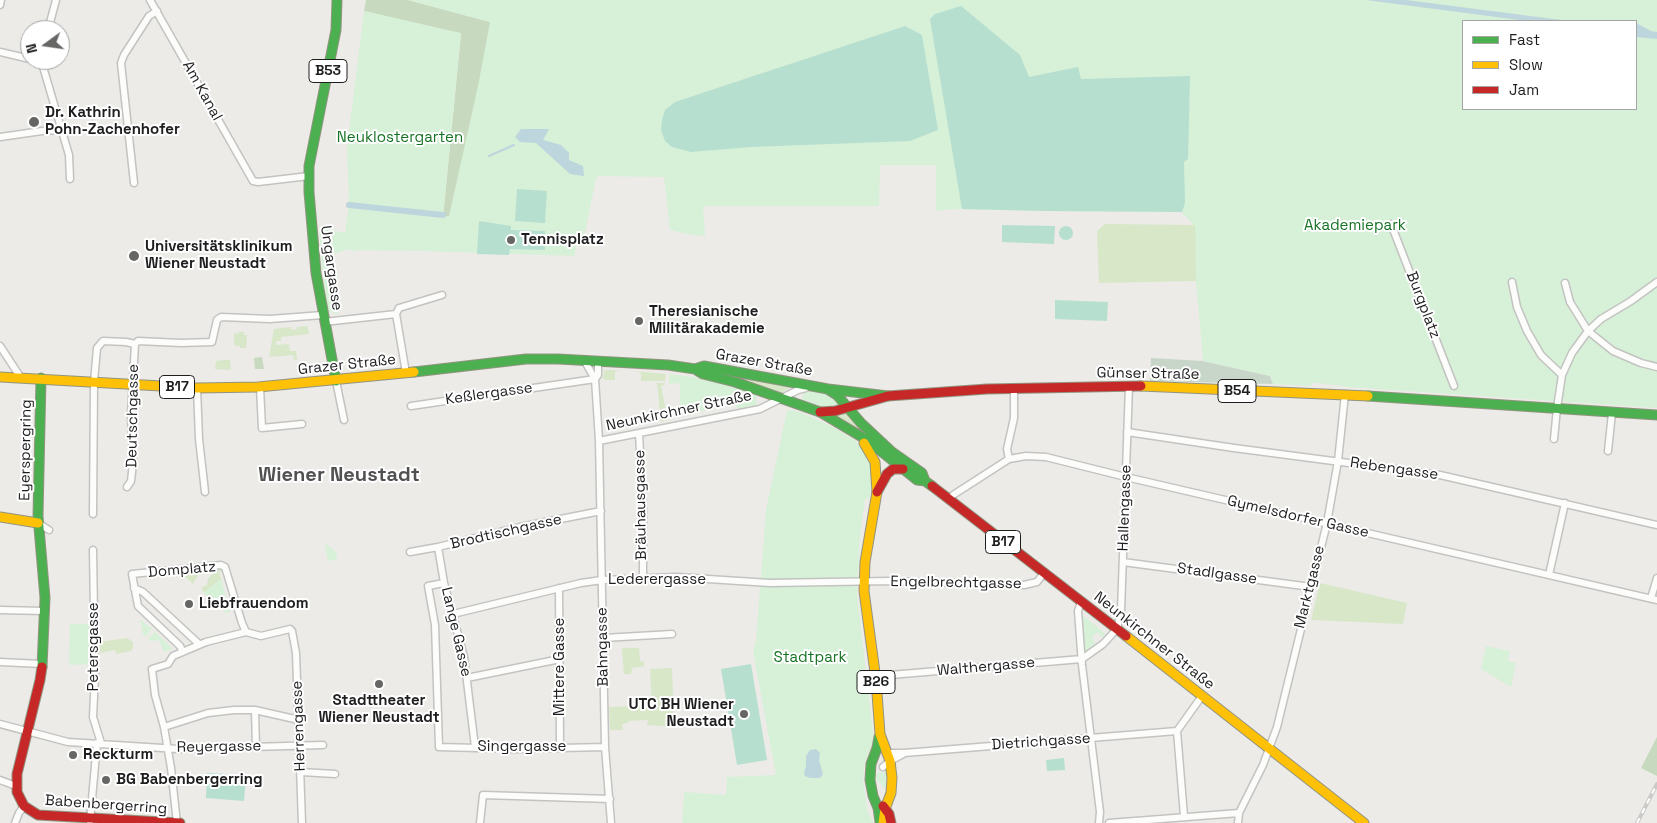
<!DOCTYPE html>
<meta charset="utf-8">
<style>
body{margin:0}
#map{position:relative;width:1657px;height:823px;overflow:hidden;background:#ecebe7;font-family:"Space Grotesk",sans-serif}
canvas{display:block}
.legend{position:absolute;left:1462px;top:20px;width:175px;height:90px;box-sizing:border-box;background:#fff;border:1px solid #a5a5a5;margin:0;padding:6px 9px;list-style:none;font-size:15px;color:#1e1e1e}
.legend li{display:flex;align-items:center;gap:10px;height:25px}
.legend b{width:25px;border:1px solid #a5a5a5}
.north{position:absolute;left:20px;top:20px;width:50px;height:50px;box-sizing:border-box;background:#fff;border:1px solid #a5a5a5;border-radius:50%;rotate:256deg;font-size:14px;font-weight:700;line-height:20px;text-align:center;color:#1e1e1e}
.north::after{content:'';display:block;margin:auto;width:18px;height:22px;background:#666664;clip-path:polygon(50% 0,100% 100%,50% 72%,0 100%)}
</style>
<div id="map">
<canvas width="1657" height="823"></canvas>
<ul class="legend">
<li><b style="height:6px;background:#4caf50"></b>Fast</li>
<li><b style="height:6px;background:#ffc107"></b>Slow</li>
<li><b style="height:6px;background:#c62828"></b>Jam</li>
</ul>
<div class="north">N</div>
</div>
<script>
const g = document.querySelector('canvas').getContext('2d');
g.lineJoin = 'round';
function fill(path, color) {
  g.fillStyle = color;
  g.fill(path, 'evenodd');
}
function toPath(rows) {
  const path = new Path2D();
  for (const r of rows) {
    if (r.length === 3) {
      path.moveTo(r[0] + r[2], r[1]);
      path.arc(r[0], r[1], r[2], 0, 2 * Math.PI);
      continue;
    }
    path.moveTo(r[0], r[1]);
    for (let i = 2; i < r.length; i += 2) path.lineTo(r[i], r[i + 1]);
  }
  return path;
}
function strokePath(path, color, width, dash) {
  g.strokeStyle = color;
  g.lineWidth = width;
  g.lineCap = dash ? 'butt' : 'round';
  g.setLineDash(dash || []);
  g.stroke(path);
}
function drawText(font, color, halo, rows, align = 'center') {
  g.font = font + ' "Space Grotesk",sans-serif';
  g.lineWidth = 4;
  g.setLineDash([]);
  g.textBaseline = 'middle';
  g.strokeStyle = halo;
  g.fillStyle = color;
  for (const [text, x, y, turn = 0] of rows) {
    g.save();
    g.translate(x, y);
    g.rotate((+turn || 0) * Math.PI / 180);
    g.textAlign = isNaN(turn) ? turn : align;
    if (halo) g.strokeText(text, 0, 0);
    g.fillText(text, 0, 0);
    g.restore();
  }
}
fill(toPath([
 [1185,203,1319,383,1312,383,1311,386,1198,301,1196,281,1099,283,1097,231,1105,224,1194,225,1182,212],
 [307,326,309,334,281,337,281,341,276,341,276,345,289,344,290,351,296,351,297,360,294,360,293,355,269,357,274,329,291,327,292,330,297,329,297,327],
 [238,332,244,332,244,335,247,335,246,348,240,348,240,346,234,345,234,333,238,334],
 [225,360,230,360,231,370,215,369,216,361],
 [606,370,624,370,615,371,615,380,605,380,603,378,604,371],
 [633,371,666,374,665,381,641,381,641,373],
 [713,371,792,387,780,393],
 [657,383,665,383,665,385,661,386,668,420,661,422],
 [846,410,878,445,848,422,835,415],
 [221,568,224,570,219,572,221,579,204,593,201,588,207,585,208,579,217,569],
 [207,569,198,575,193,584,178,570,191,572],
 [1320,583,1407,603,1403,624,1311,620],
 [127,638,133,642,133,648,131,651,116,654,115,650,99,653,99,642],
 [622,648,639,648,640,661,644,662,644,666,632,668,631,674,624,674],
 [672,668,674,727,647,725,648,720,628,721,628,723,622,724,623,730,610,730,609,707,652,705,650,669]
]), '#d7e7c8');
fill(toPath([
 [366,0,408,0,490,22,633,0,449,216,443,217,461,34,364,11],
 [262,357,264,369,255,369,254,358],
 [1657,737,1657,776,1641,768]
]), '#c7d9be');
fill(toPath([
 [1151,358,1203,361,1270,376,1273,384,1150,381]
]), '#c7d6c8');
fill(toPath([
 [408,0,1657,0,1657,408,1348,387,1319,383,1312,383,1311,386,1273,384,1270,376,1203,361,1196,281,1195,225,1182,212,1046,211,952,209,936,211,936,165,880,165,879,206,703,206,705,236,693,235,670,230,664,177,599,176,596,178,585,233,576,239,575,256,422,251,355,250,354,252,351,250,346,249,344,251,335,253,335,272,338,272,338,314,328,311,323,284,319,227,345,233,349,203,347,148,364,11,461,33,443,217,449,216,478,86,490,22],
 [1463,21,1636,21,1636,109,1463,109],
 [669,374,709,379,756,393,756,403,760,409,742,413,735,405,676,416,680,412,680,383,669,384],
 [814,386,847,406,835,411,805,407,802,399,804,392,806,388],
 [787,410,800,412,833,427,853,439,863,449,872,462,872,484,869,499,865,499,860,536,857,594,874,740,865,762,863,781,868,813,874,823,682,823,684,792,726,795,727,777,776,775,753,651,756,641,766,510],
 [326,544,336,552,337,558,334,560,328,561,325,545],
 [221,579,230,612,226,613,204,593],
 [1082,615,1106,634,1102,637,1097,632,1092,637,1095,643,1085,654,1083,652,1082,644,1083,642,1081,616],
 [141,620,151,628,154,625,146,637,143,634,141,623,139,622],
 [70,624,92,624,91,664,69,665],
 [158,629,156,633,173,649,164,652,159,640,150,641,148,639],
 [1486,646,1510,651,1508,661,1516,663,1511,687,1481,669],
 [878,772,883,772,887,773,888,789,885,788,874,777]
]), '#d7f0d8');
fill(toPath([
 [961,6,1020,55,1029,77,1078,67,1081,79,1190,76,1188,159,1184,162,1185,203,1182,212,1046,211,962,209,930,19,935,14],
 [905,26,922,35,938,130,910,141,751,147,691,152,672,147,665,141,661,130,662,120,665,110,675,102],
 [517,189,547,191,545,223,515,221],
 [479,221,511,226,511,230,545,231,545,250,510,249,509,255,477,254],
 [1002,225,1055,226,1054,244,1002,242],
 [1066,233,7],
 [1055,300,1108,302,1107,321,1055,319],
 [751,664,767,760,737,765,721,669],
 [1064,758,1065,770,1047,771,1046,760],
 [207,773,246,775,244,801,206,798]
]), '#b6dfd0');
fill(toPath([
 [1366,0,1406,0,1569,21,1527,21],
 [1636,23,1651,31,1657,32,1657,39,1636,37],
 [521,129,549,129,543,140,561,145,569,153,569,160,583,166,584,176,570,174,536,143,520,142,515,137],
 [816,749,820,753,819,760,823,774,820,778,810,778,805,776,804,773,806,766,806,756,810,750]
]), '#bdd5dc');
strokePath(toPath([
 [489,156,514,145]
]), '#bdd5dc', 2);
strokePath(toPath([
 [349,205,443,215]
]), '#bdd5dc', 6);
const street = toPath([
 [150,0,253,181,258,182,309,176],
 [0,5,1,0],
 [48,30,56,0],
 [0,52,30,59],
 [41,60,69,155,70,179],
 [0,137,42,131,62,130],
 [134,183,121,63,124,55,149,16,157,11],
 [1391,224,1454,386],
 [1512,282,1517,307,1527,331,1541,355,1562,375,1557,408,1554,439],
 [1657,282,1631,301,1601,319,1588,331,1613,351,1641,363,1657,367],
 [396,314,406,373],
 [324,322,396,314,399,308,442,295],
 [0,346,21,378],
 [584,360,595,379],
 [598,361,598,375,595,379,599,441,605,747,611,823],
 [1562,375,1572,353,1588,331,1570,302,1565,283],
 [336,381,344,420],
 [260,387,262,428,302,424],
 [197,388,199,439,205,492],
 [411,406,595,379],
 [1127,432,1234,448,1440,475,1657,525],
 [639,433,643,509,643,577],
 [599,441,760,409,798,390,806,388],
 [1608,451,1612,413],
 [1009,459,1007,449,1014,418,1014,388],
 [127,487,131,481,133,463,131,414,135,344],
 [949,499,953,495,1009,459,1026,456,1046,457,1126,477,1657,600],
 [93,514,94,382,97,348,103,341,126,342,135,344,138,341,181,343,212,342,217,320,221,317,270,319,323,315],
 [38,523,49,530],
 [438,547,444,583,464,657,475,747],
 [93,550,95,675,93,717,101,743],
 [410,552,438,547,520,527,601,511],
 [1123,562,1311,587],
 [1549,575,1565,503],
 [444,583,428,586,435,625,439,747,516,749,605,747],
 [134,588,143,592,199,644],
 [559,588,560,747],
 [1651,598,1657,578],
 [1081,602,1078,611,1082,665,1100,812,1099,823],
 [0,610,44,611],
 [453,614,581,583,602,580,677,577,770,583,890,581,1024,585,1037,582,1044,573],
 [604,638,672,634],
 [183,652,180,646,138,606,132,574,221,565,225,567,242,623,246,632],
 [0,662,42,664],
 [890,675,1082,659,1103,644,1117,629,1121,611,1129,386],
 [467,678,560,659],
 [255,710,256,747],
 [0,724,68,742,178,749,323,745],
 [164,727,208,713,234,710,255,710,299,720],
 [886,753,904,753,1177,731],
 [883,767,890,761,903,754],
 [301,772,335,774],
 [0,780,16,786],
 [1184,816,1177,731,1202,696],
 [90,821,97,743],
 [15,823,19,813,24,806],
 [177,823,171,768,164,727,155,695,152,669,168,664,173,656,206,642,246,632,261,636,290,629,292,631,296,653,302,823],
 [480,823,483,795,610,799],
 [1109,823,1239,813],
 [1238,823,1239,813,1263,765,1277,727,1327,523,1338,461,1345,394]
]);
const fast = toPath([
 [695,369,703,374,735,382,820,412,867,440,917,480,925,481,932,486],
 [414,372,526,359,558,359,668,365,695,369,704,366,828,389,888,396],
 [41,378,38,516,45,598,42,667],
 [336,381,316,273,309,192,309,166,336,30,337,0],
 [829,390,837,395,861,423,892,452,922,473,925,481],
 [1368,396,1657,415],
 [879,737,877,748,871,764,870,780,873,796,878,808,880,822]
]);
const slow = toPath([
 [0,377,197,388,258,387,414,372],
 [1141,386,1368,396],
 [864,443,875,462,877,492,865,562,864,591,876,680,880,734,890,761,892,778,891,793,885,809,883,823],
 [0,517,38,523],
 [1126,636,1364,823]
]);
const jam = toPath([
 [820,412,835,411,888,396,987,389,1141,386],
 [932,486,1126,636],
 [877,492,887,474,893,469,903,469],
 [42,667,40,680,17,774,17,792,24,806,38,815,180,823],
 [883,806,889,814,891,823]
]);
strokePath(street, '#c3c3c1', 9);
strokePath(fast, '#929481', 11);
strokePath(slow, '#929481', 11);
strokePath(jam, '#929481', 11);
strokePath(street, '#fcfcfb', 6);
strokePath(fast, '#4caf50', 9);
strokePath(slow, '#ffc107', 9);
strokePath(jam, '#c62828', 9);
const rail = toPath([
 [1637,823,1657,784]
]);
strokePath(rail, '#cacac9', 4);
strokePath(rail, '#fff', 2, [5.5]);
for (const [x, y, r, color] of [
 [34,122,6,"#666664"],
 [511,240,5,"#666664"],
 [134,256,6,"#666664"],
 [639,321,5,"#666664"],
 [189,604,5,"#666664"],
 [379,684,5,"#666664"],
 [744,714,5,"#666664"],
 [73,755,5,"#666664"],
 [106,780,5,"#666664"]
]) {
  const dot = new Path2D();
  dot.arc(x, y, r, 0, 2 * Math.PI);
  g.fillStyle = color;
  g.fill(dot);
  strokePath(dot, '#fff', 2);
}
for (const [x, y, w] of [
 [328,71,38],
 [177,387,35],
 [1237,391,38],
 [1003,542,35],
 [876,682,38]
]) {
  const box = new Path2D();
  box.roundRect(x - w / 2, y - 11.5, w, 23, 4);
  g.fillStyle = '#fff';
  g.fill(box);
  strokePath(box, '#1e1e1e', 1);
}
drawText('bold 14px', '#1e1e1e', null, [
 ["B53",328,71],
 ["B17",177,387],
 ["B54",1237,391],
 ["B17",1003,542],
 ["B26",876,682]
]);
drawText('15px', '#1e1e1e', '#fff', [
 ["Am Kanal",202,91,61],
 ["Ungargasse",331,268,82],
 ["Burgplatz",1423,305,69],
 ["Grazer Straße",764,363,10],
 ["Grazer Straße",347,365,-6],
 ["Günser Straße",1148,374,1],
 ["Keßlergasse",489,394,-8],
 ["Neunkirchner Straße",679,411,-12],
 ["Deutschgasse",133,416,-89],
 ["Eyerspergring",26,450,-89],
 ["Rebengasse",1394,469,8],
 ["Bräuhausgasse",641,505,-91],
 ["Hallengasse",1125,508,-88],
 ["Gymelsdorfer Gasse",1298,517,13],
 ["Brodtischgasse",506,532,-13],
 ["Domplatz",182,570,-5],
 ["Stadlgasse",1217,574,8],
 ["Lederergasse",657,580],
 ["Engelbrechtgasse",956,583,1],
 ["Marktgasse",1310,587,-76],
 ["Lange Gasse",456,632,77],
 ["Neunkirchner Straße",1154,641,38],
 ["Petersgasse",94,647,-90],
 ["Bahngasse",603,647,-91],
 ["Mittere Gasse",560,667,-90],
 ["Walthergasse",986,667,-5],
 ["Herrengasse",299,726,-92],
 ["Dietrichgasse",1041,742,-4],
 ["Reyergasse",219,747,-1],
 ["Singergasse",522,747],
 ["Babenbergerring",106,805,4]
]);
drawText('bold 15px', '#1e1e1e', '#fff', [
 ["Dr. Kathrin",45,113],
 ["Pohn-Zachenhofer",45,130],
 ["Tennisplatz",521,240],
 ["Universitätsklinikum",145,247],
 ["Wiener Neustadt",145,264],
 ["Theresianische",649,312],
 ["Militärakademie",649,329],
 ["Liebfrauendom",199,604],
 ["Stadttheater",379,701,"center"],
 ["Wiener Neustadt",379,718,"center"],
 ["UTC BH Wiener",734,705,"right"],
 ["Neustadt",734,722,"right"],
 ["Reckturm",83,755],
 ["BG Babenbergerring",116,780]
], 'left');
drawText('15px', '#167223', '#fff', [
 ["Neuklostergarten",400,138],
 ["Akademiepark",1355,226],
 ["Stadtpark",810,658]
]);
drawText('bold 20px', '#515151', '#fff', [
 ["Wiener Neustadt",339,476]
]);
</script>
